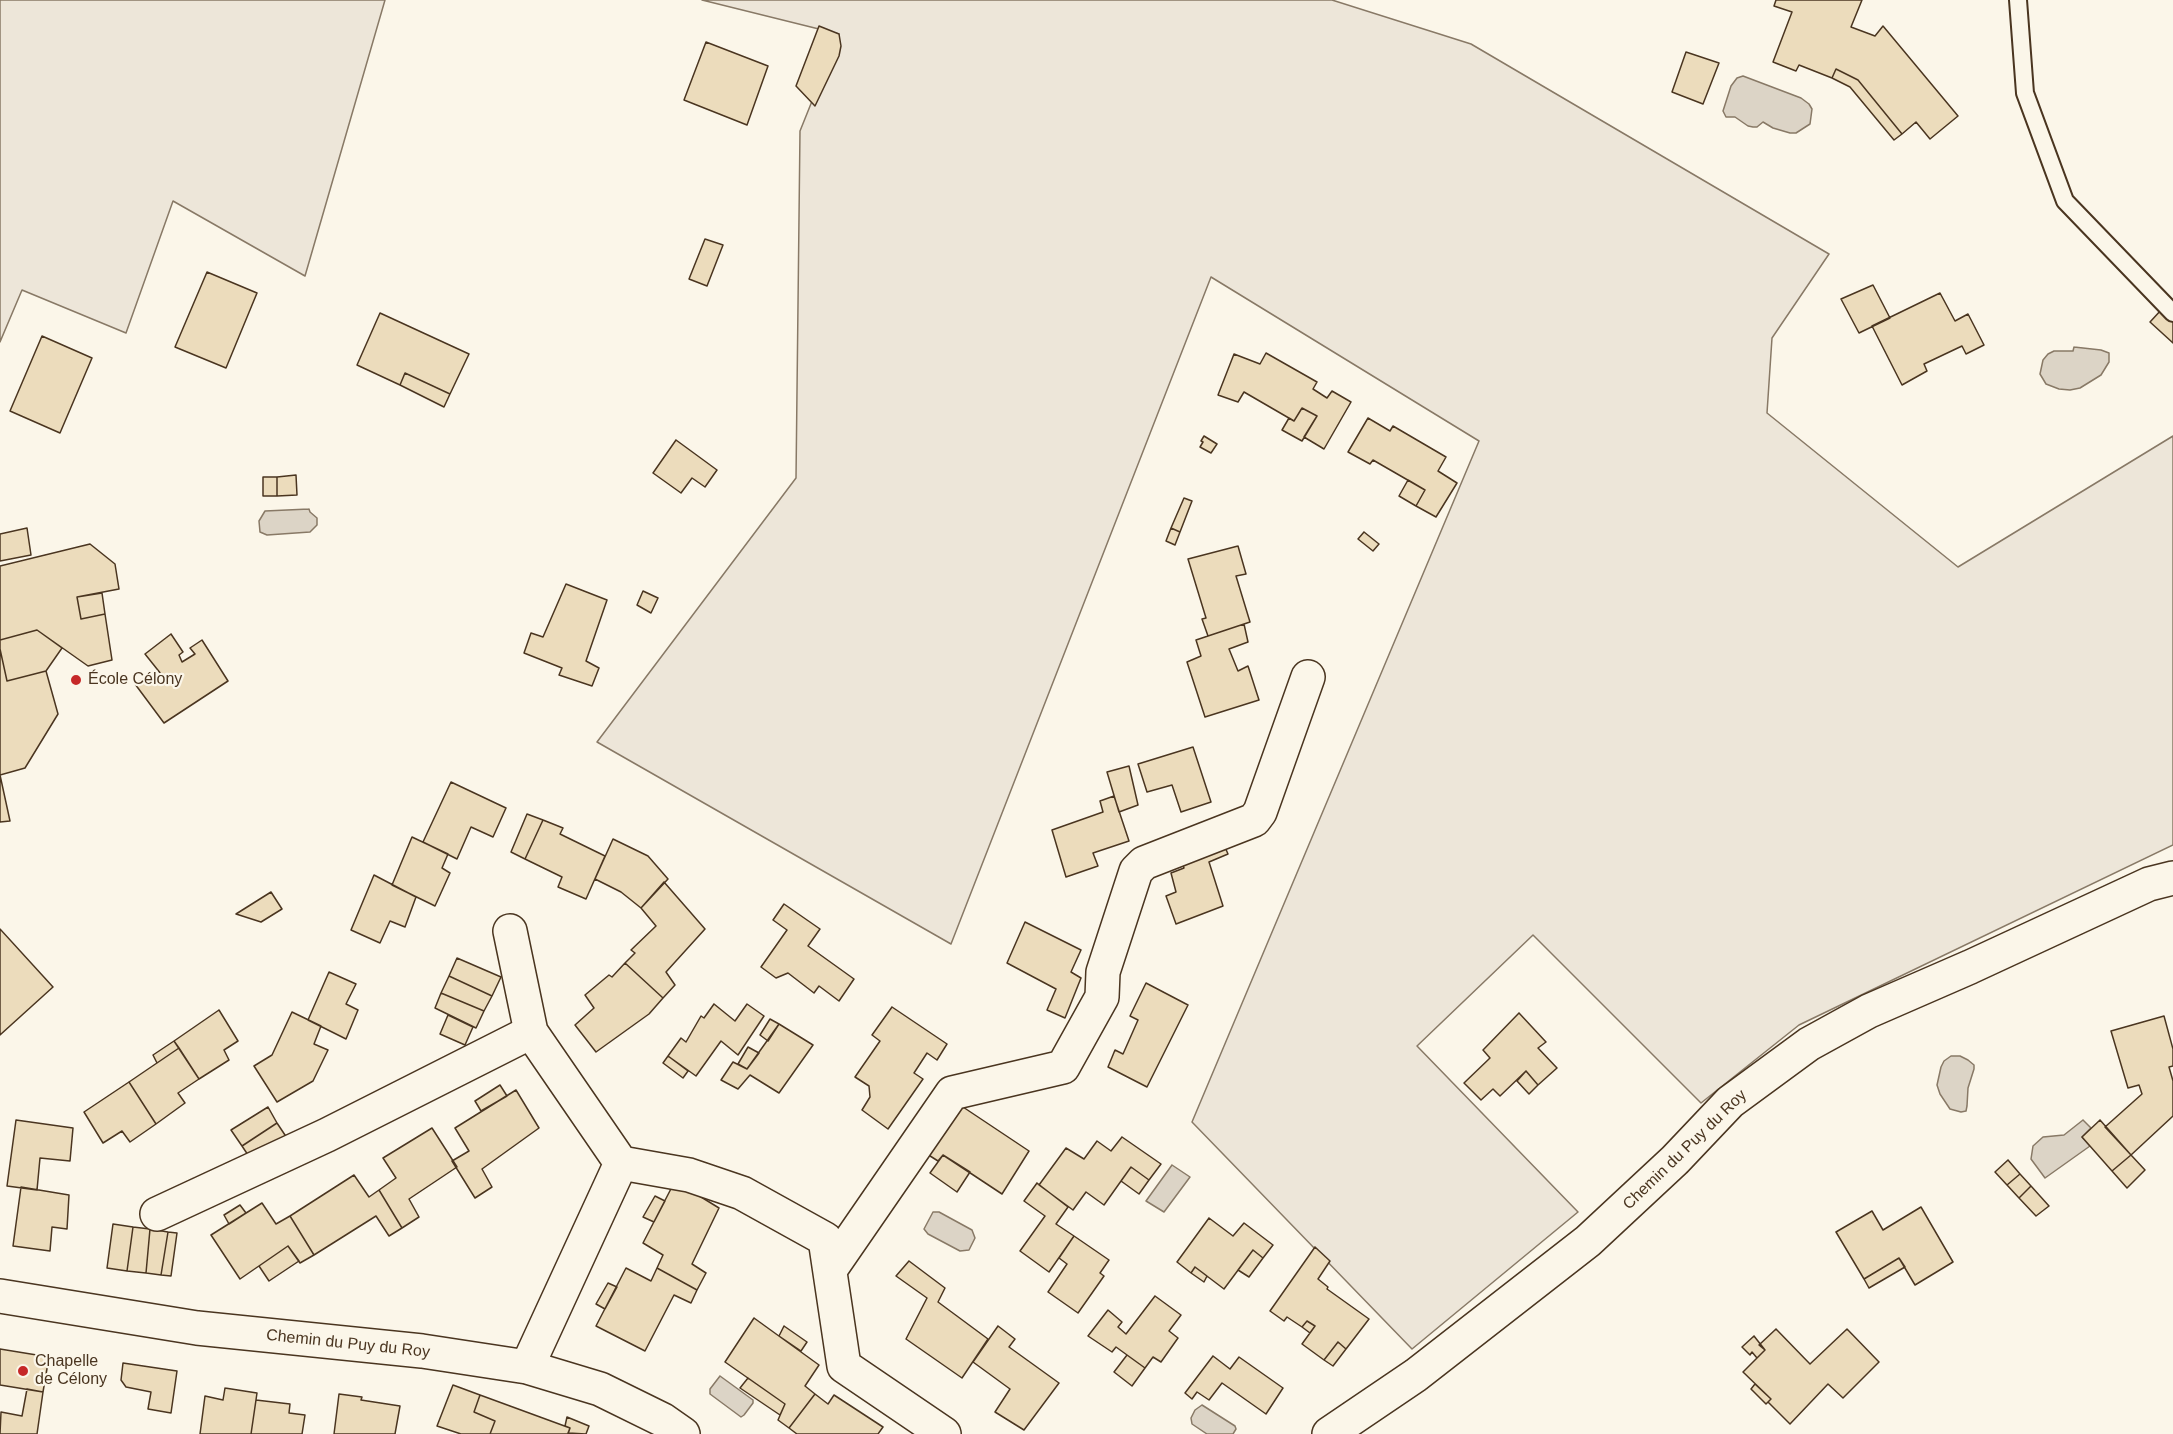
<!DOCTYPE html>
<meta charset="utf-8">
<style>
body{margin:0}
canvas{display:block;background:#fbf6e9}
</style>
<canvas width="2173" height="1434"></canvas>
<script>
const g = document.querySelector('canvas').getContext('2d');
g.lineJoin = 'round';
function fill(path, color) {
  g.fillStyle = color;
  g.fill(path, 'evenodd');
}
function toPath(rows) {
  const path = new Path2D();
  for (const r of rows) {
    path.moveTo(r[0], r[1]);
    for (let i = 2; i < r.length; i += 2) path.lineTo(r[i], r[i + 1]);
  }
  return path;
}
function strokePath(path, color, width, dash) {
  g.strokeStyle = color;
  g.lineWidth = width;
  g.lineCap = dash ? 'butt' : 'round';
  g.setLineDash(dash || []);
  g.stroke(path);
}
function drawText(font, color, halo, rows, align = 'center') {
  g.font = font + ' Arial,sans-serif';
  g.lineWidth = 4.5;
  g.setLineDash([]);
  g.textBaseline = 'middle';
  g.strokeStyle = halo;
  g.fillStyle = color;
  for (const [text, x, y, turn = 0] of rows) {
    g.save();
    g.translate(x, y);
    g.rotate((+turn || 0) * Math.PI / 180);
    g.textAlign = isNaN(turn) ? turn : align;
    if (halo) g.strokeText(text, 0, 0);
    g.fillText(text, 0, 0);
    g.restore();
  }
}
const green = toPath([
 [0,0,385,0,305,276,173,201,126,333,22,290,0,342,0,0],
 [702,0,1332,0,1471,44,1829,254,1772,338,1767,413,1958,567,2173,436,2173,845,1799,1025,1701,1103,1533,935,1417,1046,1578,1212,1412,1349,1192,1122,1479,441,1211,277,951,944,597,742,796,478,800,131,839,34,702,0]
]);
fill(green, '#ede6d9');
strokePath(green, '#887966', 1.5);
const water = toPath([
 [1743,76,1801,98,1809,104,1812,109,1810,124,1796,133,1790,133,1773,128,1763,122,1757,127,1753,127,1748,126,1735,117,1726,117,1723,111,1731,86,1737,78,1743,76],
 [2074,347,2101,350,2109,353,2109,362,2101,375,2080,388,2070,390,2059,389,2046,384,2040,374,2043,360,2048,354,2054,351,2073,351,2074,347],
 [309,509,310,512,317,518,317,525,310,532,267,535,260,532,259,521,265,511,309,509],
 [1951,1056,1960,1056,1968,1060,1974,1065,1974,1069,1968,1088,1967,1106,1966,1111,1961,1112,1950,1109,1940,1094,1937,1085,1941,1067,1944,1061,1951,1056],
 [2083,1120,2091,1128,2082,1137,2090,1146,2045,1178,2031,1159,2033,1146,2043,1137,2064,1135,2083,1120],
 [1172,1165,1190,1177,1164,1212,1146,1201,1172,1165],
 [933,1212,939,1212,972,1230,975,1238,969,1250,960,1251,928,1234,924,1229,933,1212],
 [720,1376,753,1400,753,1403,744,1415,741,1417,710,1394,710,1389,720,1376],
 [1202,1405,1235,1426,1236,1429,1233,1434,1207,1434,1192,1424,1191,1418,1195,1410,1202,1405]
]);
fill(water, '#dcd4c6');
strokePath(water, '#887966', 1.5);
const building = toPath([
 [1776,0,1862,0,1851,27,1875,36,1883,26,1958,116,1930,139,1916,122,1902,134,1858,80,1836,69,1832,78,1799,65,1796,71,1773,62,1792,12,1774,6,1776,0],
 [819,26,839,34,841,46,839,56,815,106,796,86,819,26],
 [706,42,768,66,747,125,684,100,706,42],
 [1686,52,1719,63,1703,104,1672,92,1686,52],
 [1836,69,1858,80,1902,134,1894,140,1850,87,1832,78,1836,69],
 [705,239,723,245,707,286,689,279,705,239],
 [207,272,257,293,226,368,175,347,207,272],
 [1873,285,1890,318,1859,333,1841,299,1873,285],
 [1940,293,1955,321,1968,314,1984,345,1966,354,1962,346,1924,364,1927,371,1902,385,1872,326,1940,293],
 [2162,309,2173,320,2173,343,2150,322,2162,309],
 [380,313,469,354,450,394,405,373,400,385,357,365,380,313],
 [42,336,92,358,60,433,10,411,42,336],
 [1266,353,1317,382,1313,389,1327,398,1332,391,1351,402,1324,449,1304,437,1317,416,1302,408,1294,421,1244,392,1238,402,1218,395,1234,354,1260,364,1266,353],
 [405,373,450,394,444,407,400,385,405,373],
 [1302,408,1317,416,1302,441,1282,430,1289,418,1294,421,1302,408],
 [1368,418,1390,431,1393,426,1446,457,1438,471,1457,483,1436,517,1416,506,1425,490,1373,460,1370,464,1348,452,1368,418],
 [1204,436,1217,444,1211,453,1200,447,1203,442,1201,441,1204,436],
 [676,440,717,470,705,487,692,478,681,493,653,473,676,440],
 [296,475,297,495,277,496,277,477,296,475],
 [263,477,277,477,277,496,263,496,263,477],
 [1408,480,1425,490,1416,506,1399,496,1408,480],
 [1184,498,1192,501,1180,532,1171,528,1184,498],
 [27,528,31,555,0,561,0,534,27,528],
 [1171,528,1180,532,1175,545,1166,541,1171,528],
 [1364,532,1379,544,1373,551,1358,539,1364,532],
 [90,544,115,564,119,589,77,597,81,619,105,614,112,660,88,666,37,630,0,640,0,566,90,544],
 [1238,546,1246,574,1236,576,1250,622,1208,636,1202,619,1206,618,1188,559,1238,546],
 [566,584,607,600,586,661,599,668,592,686,559,675,562,668,524,653,531,633,543,637,566,584],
 [643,591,658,598,651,613,637,605,643,591],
 [102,593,105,614,81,619,77,597,102,593],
 [1244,624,1248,642,1229,649,1238,671,1248,666,1259,700,1205,717,1187,662,1201,656,1196,640,1244,624],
 [37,630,62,648,46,671,7,681,0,649,0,640,37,630],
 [171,634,183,652,179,655,182,662,195,654,190,648,202,640,228,681,164,723,135,684,150,674,153,680,161,674,145,654,171,634],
 [0,649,7,681,46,671,58,714,25,768,0,775,0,649],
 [1193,747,1211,802,1181,812,1172,785,1147,792,1138,764,1193,747],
 [1129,766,1138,805,1119,812,1107,772,1129,766],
 [0,775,10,821,0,822,0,775],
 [451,782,506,808,493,837,471,827,457,859,423,842,451,782],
 [1114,796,1129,841,1093,853,1098,866,1066,877,1052,830,1103,812,1100,801,1114,796],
 [527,814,543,820,525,859,511,852,527,814],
 [543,820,563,828,560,834,605,856,586,899,558,887,562,877,525,859,543,820],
 [412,837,448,854,442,868,450,873,435,906,392,885,412,837],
 [1221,838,1228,854,1209,862,1223,906,1176,924,1166,896,1176,892,1171,873,1184,868,1179,854,1221,838],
 [613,839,648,856,668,879,641,908,621,892,595,879,613,839],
 [374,875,416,897,405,927,390,921,380,943,351,930,374,875],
 [664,882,705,929,666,972,675,985,663,998,625,963,635,953,631,950,656,926,641,908,664,882],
 [271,892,282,909,261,922,236,914,271,892],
 [784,904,820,929,808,946,854,979,839,1001,819,986,814,993,788,973,776,978,761,967,787,930,773,920,784,904],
 [1025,922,1081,950,1071,972,1081,978,1065,1018,1047,1010,1056,989,1007,963,1025,922],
 [0,929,53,987,0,1035,0,929],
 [457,958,501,977,492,996,449,976,457,958],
 [625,963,663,998,649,1014,596,1052,575,1025,594,1008,585,995,609,975,612,977,625,963],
 [329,972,356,984,346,1004,358,1010,346,1039,308,1020,329,972],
 [449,976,492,996,484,1011,441,993,449,976],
 [1146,983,1188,1005,1147,1087,1108,1067,1115,1050,1123,1054,1138,1020,1130,1016,1146,983],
 [441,993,484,1011,476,1028,435,1008,441,993],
 [714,1004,735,1021,747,1004,764,1016,738,1055,721,1041,696,1076,668,1056,681,1038,686,1042,701,1016,704,1018,714,1004],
 [892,1007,947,1044,937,1060,927,1053,914,1073,923,1079,888,1129,862,1110,870,1097,869,1086,855,1077,880,1041,872,1035,892,1007],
 [219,1010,238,1041,224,1050,229,1060,199,1079,174,1041,219,1010],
 [292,1012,321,1026,314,1044,328,1050,313,1081,277,1102,254,1066,272,1055,292,1012],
 [1519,1013,1546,1042,1538,1048,1557,1068,1538,1085,1526,1071,1500,1096,1493,1089,1481,1100,1464,1083,1490,1058,1483,1050,1519,1013],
 [448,1015,473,1027,465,1045,440,1034,448,1015],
 [2164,1016,2173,1049,2173,1066,2169,1067,2173,1081,2173,1116,2131,1155,2105,1127,2142,1094,2139,1085,2128,1088,2111,1031,2164,1016],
 [770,1019,779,1024,768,1041,760,1035,770,1019],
 [779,1024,813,1045,779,1093,750,1075,738,1089,721,1080,733,1062,747,1069,779,1024],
 [174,1041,179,1048,157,1063,153,1055,174,1041],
 [748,1047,759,1053,747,1069,738,1064,748,1047],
 [179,1048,199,1079,178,1093,185,1103,156,1124,129,1082,179,1048],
 [668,1056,688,1071,683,1078,663,1063,668,1056],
 [1526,1071,1538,1085,1529,1094,1517,1081,1526,1071],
 [129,1082,156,1124,130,1142,122,1131,103,1143,84,1112,129,1082],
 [500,1085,507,1096,481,1111,475,1101,500,1085],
 [516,1090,539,1128,482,1169,492,1187,475,1198,452,1161,469,1151,455,1128,516,1090],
 [960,1105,1029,1151,1002,1194,943,1155,938,1161,927,1154,960,1105],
 [268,1107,277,1123,242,1146,231,1130,268,1107],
 [16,1120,73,1128,70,1161,40,1158,37,1190,7,1186,16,1120],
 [2100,1120,2131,1155,2112,1171,2082,1137,2100,1120],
 [277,1123,287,1138,252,1161,242,1146,277,1123],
 [432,1128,457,1167,409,1199,419,1217,402,1228,379,1190,396,1178,383,1158,432,1128],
 [1122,1137,1161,1164,1149,1180,1131,1167,1104,1205,1086,1192,1073,1210,1039,1185,1066,1148,1084,1159,1097,1141,1111,1151,1122,1137],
 [943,1155,970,1172,957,1192,930,1173,943,1155],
 [2131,1155,2145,1170,2127,1188,2112,1171,2131,1155],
 [2008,1160,2020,1174,2007,1185,1995,1172,2008,1160],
 [1131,1167,1149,1180,1139,1194,1121,1181,1131,1167],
 [2020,1174,2031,1186,2019,1198,2007,1185,2020,1174],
 [354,1175,369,1197,379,1190,402,1228,389,1236,376,1216,314,1255,290,1216,354,1175],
 [675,1181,719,1208,692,1264,706,1273,697,1290,657,1268,663,1255,643,1243,675,1181],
 [1037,1183,1068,1207,1056,1224,1074,1236,1049,1272,1020,1251,1045,1216,1024,1201,1037,1183],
 [2031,1186,2049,1206,2036,1216,2019,1198,2031,1186],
 [21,1187,69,1195,67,1229,52,1227,50,1251,13,1246,21,1187],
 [655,1196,665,1201,654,1222,643,1217,655,1196],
 [262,1203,276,1224,290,1216,314,1255,300,1263,288,1246,240,1279,211,1235,262,1203],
 [240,1205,246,1213,229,1224,224,1215,240,1205],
 [1921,1207,1953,1262,1915,1285,1899,1258,1864,1279,1836,1232,1872,1211,1883,1230,1921,1207],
 [1209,1218,1233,1236,1244,1223,1273,1245,1263,1258,1253,1250,1224,1289,1195,1267,1191,1273,1177,1262,1209,1218],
 [113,1224,133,1227,127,1271,107,1268,113,1224],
 [133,1227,150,1229,146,1273,127,1271,133,1227],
 [150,1229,168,1232,161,1275,146,1273,150,1229],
 [168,1232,177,1233,171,1276,161,1275,168,1232],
 [1074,1236,1109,1260,1100,1273,1104,1276,1078,1313,1048,1292,1067,1264,1059,1258,1074,1236],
 [288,1246,299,1261,269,1281,259,1266,288,1246],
 [1315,1247,1330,1261,1318,1279,1328,1287,1327,1289,1369,1319,1346,1349,1338,1342,1324,1360,1302,1344,1315,1326,1307,1321,1302,1327,1287,1317,1284,1321,1270,1311,1315,1247],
 [1253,1250,1263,1258,1249,1277,1238,1270,1253,1250],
 [1899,1258,1905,1267,1869,1288,1864,1279,1899,1258],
 [909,1261,945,1288,938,1302,988,1339,962,1378,906,1339,927,1298,896,1276,909,1261],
 [1195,1267,1207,1276,1204,1282,1191,1273,1195,1267],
 [626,1268,651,1281,657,1268,697,1290,691,1303,674,1295,645,1351,596,1326,626,1268],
 [608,1283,617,1287,605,1309,596,1304,608,1283],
 [1155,1296,1181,1315,1169,1331,1178,1338,1161,1362,1153,1357,1145,1368,1116,1347,1112,1352,1088,1336,1108,1310,1122,1322,1118,1327,1126,1334,1155,1296],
 [754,1318,819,1365,805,1386,815,1394,789,1428,778,1420,785,1404,725,1362,754,1318],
 [1307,1321,1315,1326,1310,1333,1302,1327,1307,1321],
 [784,1326,807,1342,801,1351,779,1336,784,1326],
 [998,1326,1015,1339,1009,1347,1059,1383,1024,1430,995,1412,1010,1389,973,1362,998,1326],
 [1776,1329,1810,1364,1847,1329,1879,1362,1843,1398,1828,1384,1790,1424,1768,1402,1771,1399,1743,1372,1765,1350,1759,1345,1776,1329],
 [1754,1336,1765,1350,1757,1358,1752,1352,1750,1355,1742,1347,1754,1336],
 [1338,1342,1346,1349,1333,1366,1324,1360,1338,1342],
 [0,1349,49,1357,43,1392,0,1385,0,1349],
 [1127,1355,1145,1368,1132,1386,1114,1372,1127,1355],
 [1213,1356,1230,1369,1239,1357,1283,1388,1266,1414,1222,1383,1209,1400,1197,1392,1192,1399,1185,1393,1213,1356],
 [123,1363,177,1371,171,1413,148,1409,151,1392,126,1387,121,1380,123,1363],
 [748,1378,785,1404,780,1415,740,1388,748,1378],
 [1755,1384,1771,1399,1766,1404,1751,1389,1755,1384],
 [453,1385,480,1395,474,1412,495,1421,490,1434,461,1434,437,1426,453,1385],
 [225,1388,257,1393,251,1434,200,1434,205,1396,223,1400,225,1388],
 [27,1389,43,1392,37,1434,0,1434,1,1412,22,1416,27,1389],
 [339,1394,362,1397,361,1400,400,1406,395,1434,334,1434,339,1394],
 [815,1394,828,1404,834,1395,883,1427,878,1434,797,1434,789,1428,815,1394],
 [480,1395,570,1428,568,1434,490,1434,495,1421,474,1412,480,1395],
 [256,1400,290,1404,289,1413,305,1415,302,1434,251,1434,256,1400],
 [567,1417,589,1426,586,1434,568,1433,570,1428,565,1426,567,1417]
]);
fill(building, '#ecdcbc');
strokePath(building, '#4a3520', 1.5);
const lane = toPath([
 [2018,0,2025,93,2065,201,2173,313]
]);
const street = toPath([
 [510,931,531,1032,621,1163,527,1367],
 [621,1163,689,1175,742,1193,825,1239,844,1366,944,1434],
 [157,1214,327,1135,531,1032],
 [830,1270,952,1093,1063,1067,1102,997,1103,972,1136,871,1144,863,1254,820,1260,812,1308,677],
 [0,1296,197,1328,422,1351,527,1367,600,1389,663,1420,683,1434],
 [1329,1434,1416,1375,1588,1241,1675,1160,1730,1102,1809,1044,1869,1011,1970,967,2149,884,2173,878]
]);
strokePath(lane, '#4a3520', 20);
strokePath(street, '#4a3520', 36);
strokePath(lane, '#fbf6e9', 16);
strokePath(street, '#fbf6e9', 33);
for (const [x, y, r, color] of [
 [76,680,6,"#c62828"],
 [23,1371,6,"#c62828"]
]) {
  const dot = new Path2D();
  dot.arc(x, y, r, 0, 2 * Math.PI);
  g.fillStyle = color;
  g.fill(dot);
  strokePath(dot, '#fbf6e9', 2);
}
drawText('16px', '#4a3520', '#fbf6e9', [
 ["École Célony",88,680],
 ["Chapelle",35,1362],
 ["de Célony",35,1380]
], 'left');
drawText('16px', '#4a3520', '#fbf6e9', [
 ["Chemin du Puy du Roy",1685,1150,-44],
 ["Chemin du Puy du Roy",348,1344,6]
]);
</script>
